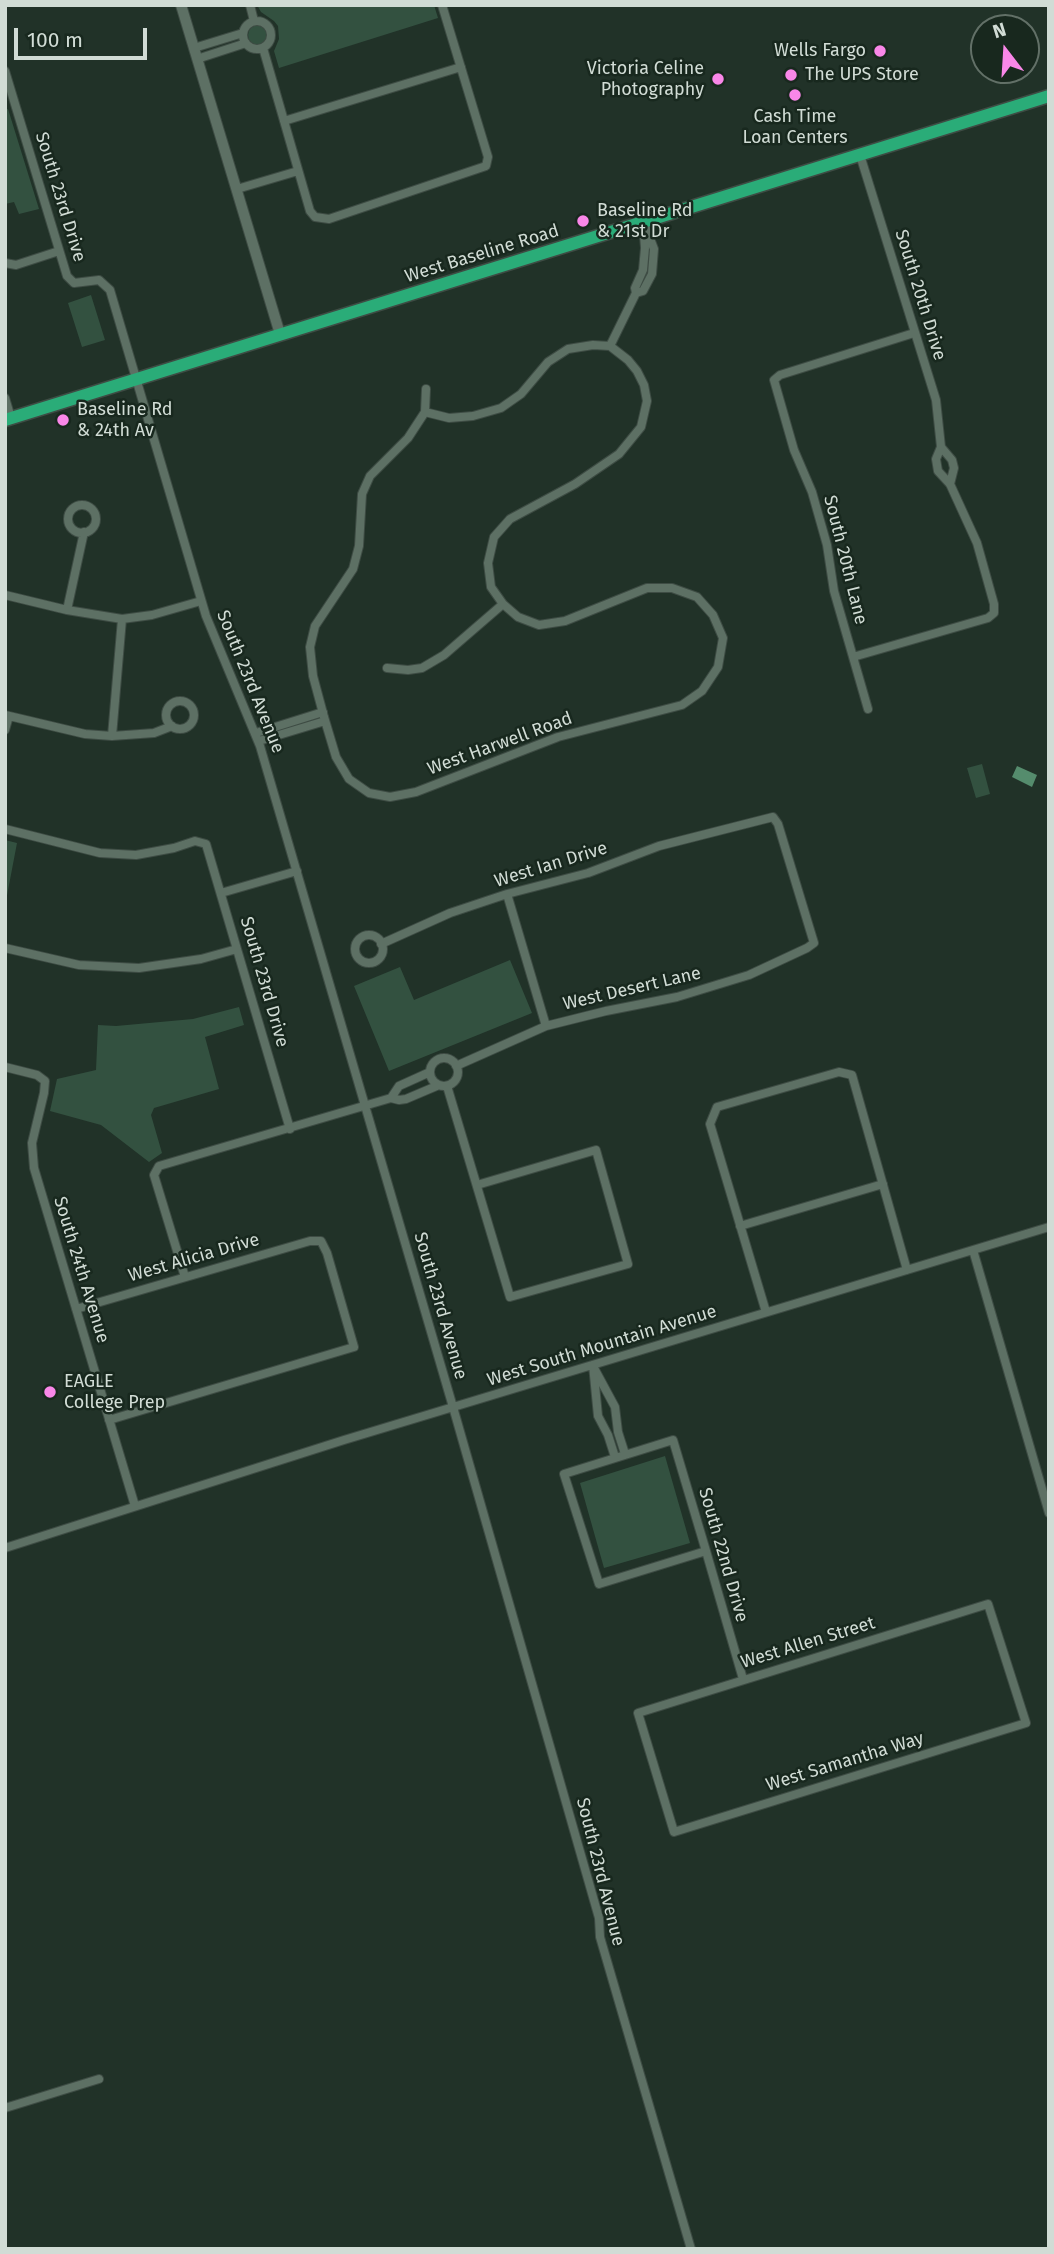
<!DOCTYPE html>
<style>
body{margin:0}
#map{position:relative;width:1054px;height:2254px;overflow:hidden;background:#213228;font-family:"Fira Sans",sans-serif}
canvas{display:block}
.frame{position:absolute;inset:0;border:7px solid #d1dcd5;pointer-events:none}
.north{position:absolute;left:970px;top:14px;width:70px;height:70px;box-sizing:border-box;background:#18281e;border:2px solid #627067;border-radius:50%;rotate:343deg;font-size:19px;font-weight:700;line-height:28px;text-align:center;color:#d1dcd5}
.north::after{content:'';display:block;margin:auto;width:24px;height:32px;background:#f987e8;clip-path:polygon(50% 0,100% 100%,50% 72%,0 100%)}
.scale{position:absolute;left:14px;top:28px;width:133px;height:32px;box-sizing:border-box;border:4px solid #d1dcd5;border-top:0;padding-left:9px;font-size:21px;line-height:24px;white-space:nowrap;color:#d1dcd5;-webkit-text-stroke:5px #18281e;paint-order:stroke}
</style>
<div id="map">
<canvas width="1054" height="2254"></canvas>
<div class="frame"></div>
<div class="north">N</div>
<div class="scale">100 m</div>
</div>
<script>
const g = document.querySelector('canvas').getContext('2d');
g.lineJoin = 'round';
function fill(path, color) {
  g.fillStyle = color;
  g.fill(path, 'evenodd');
}
function toPath(rows) {
  const path = new Path2D();
  for (const r of rows) {
    if (r.length === 3) {
      path.moveTo(r[0] + r[2], r[1]);
      path.arc(r[0], r[1], r[2], 0, 2 * Math.PI);
      continue;
    }
    path.moveTo(r[0], r[1]);
    for (let i = 2; i < r.length; i += 2) path.lineTo(r[i], r[i + 1]);
  }
  return path;
}
function strokePath(path, color, width, dash) {
  g.strokeStyle = color;
  g.lineWidth = width;
  g.lineCap = dash ? 'butt' : 'round';
  g.setLineDash(dash || []);
  g.stroke(path);
}
function drawText(font, color, halo, rows, align = 'center') {
  g.font = font + ' "Fira Sans",sans-serif';
  g.lineWidth = 5;
  g.setLineDash([]);
  g.textBaseline = 'middle';
  g.strokeStyle = halo;
  g.fillStyle = color;
  for (const [text, x, y, turn = 0] of rows) {
    g.save();
    g.translate(x, y);
    g.rotate((+turn || 0) * Math.PI / 180);
    g.textAlign = isNaN(turn) ? turn : align;
    if (halo) g.strokeText(text, 0, 0);
    g.fillText(text, 0, 0);
    g.restore();
  }
}
fill(toPath([
 [257,5,434,5,438,18,279,68,274,51,279,39,278,26,274,21,261,12],
 [258,35,10],
 [8,109,39,209,19,214,14,202,5,204,5,110],
 [91,295,105,340,82,347,68,303],
 [982,764,990,794,976,798,967,768],
 [5,840,17,843,5,906],
 [510,960,532,1013,389,1071,354,986,400,967,414,1000],
 [239,1007,244,1025,205,1037,219,1089,154,1108,151,1115,162,1153,149,1162,101,1125,50,1111,57,1079,96,1070,98,1025,116,1026,193,1019],
 [665,1456,690,1543,604,1568,580,1483]
]), '#335140');
fill(toPath([
 [1017,766,1037,775,1032,787,1012,777]
]), '#558c6d');
const minor = toPath([
 [250,5,254,21],
 [257,35,14],
 [194,48,243,33],
 [263,48,310,211,315,217,329,219,486,166,488,157,442,5],
 [197,59,246,43],
 [5,71,67,276,74,283,99,280,110,290,206,616,260,746,453,1407,599,1918,600,1937,691,2249],
 [284,121,461,67],
 [237,189,298,171],
 [5,263,16,265,59,251],
 [636,293,643,291,652,274,654,249,646,228],
 [610,346,636,293,635,288,643,270,645,248,643,222],
 [5,398,11,418],
 [425,412,449,418,473,416,501,408,521,394,548,362,568,349,593,345,610,346,628,360,637,371,644,385,647,401,641,427,619,454,575,484,510,519,494,537,488,563,491,587,503,604,518,617,539,625,565,621,647,588,672,588,697,597,713,615,723,638,718,667,702,691,682,705,558,737,416,792,390,797,369,793,349,779,336,757,324,717,313,676,310,647,315,626,353,569,359,546,362,494,370,476,408,438,425,412,426,389],
 [941,447,952,460,954,468,950,484],
 [82,519,14],
 [5,595,67,610,122,619,152,615,201,601],
 [67,610,84,532],
 [853,657,988,618,994,613,994,604,977,543,950,484,938,471,936,459,941,447,936,400,860,155],
 [387,668,408,670,422,668,444,655,503,604],
 [180,715,14],
 [868,709,834,591,827,545,812,492,794,450,774,380,780,375,914,333],
 [5,715,85,734,112,736,154,733,172,726],
 [5,730,9,716],
 [256,733,323,712],
 [112,736,122,619],
 [259,741,325,721],
 [5,829,100,853,136,855,174,848,195,841,206,844,290,1129],
 [221,893,297,871],
 [507,894,546,1026],
 [369,949,14],
 [381,944,450,913,507,894,588,873,659,846,773,817,778,824,814,943,807,948,749,975,677,997,606,1011,546,1026,456,1066],
 [5,948,79,965,139,968,201,959,237,949],
 [444,1072,14],
 [5,1067,37,1075,45,1081,44,1093,32,1143,34,1168,135,1506],
 [447,1086,510,1297,628,1264,596,1150,477,1185],
 [391,1098,399,1086,430,1072],
 [740,1226,883,1184],
 [973,1250,1049,1513],
 [185,1277,154,1175,159,1166,391,1098,399,1100,406,1099,439,1085],
 [76,1309,310,1241,321,1241,327,1253,354,1347,109,1420],
 [766,1312,710,1124,717,1107,839,1072,852,1075,907,1270],
 [593,1365,598,1416,608,1435,615,1457],
 [594,1368,615,1407,618,1432,625,1454],
 [5,1548,344,1440,1049,1227],
 [706,1551,599,1584,564,1474,673,1440,706,1551,743,1679],
 [988,1604,1026,1723,674,1832,638,1713,988,1604],
 [5,2108,99,2079]
]);
const tertiary = toPath([
 [181,5,280,334]
]);
const primary = toPath([
 [5,420,1049,96]
]);
strokePath(minor, '#3e4c44', 10);
strokePath(tertiary, '#3e4c44', 12);
strokePath(primary, '#3e4c44', 15);
strokePath(minor, '#5d7064', 8);
strokePath(tertiary, '#5d7064', 10);
strokePath(primary, '#2aac78', 12);
for (const [x, y, r, color] of [
 [880,51,7,"#f987e8"],
 [791,75,7,"#f987e8"],
 [718,79,7,"#f987e8"],
 [795,95,7,"#f987e8"],
 [583,221,7,"#f987e8"],
 [63,420,7,"#f987e8"],
 [50,1392,7,"#f987e8"]
]) {
  const dot = new Path2D();
  dot.arc(x, y, r, 0, 2 * Math.PI);
  g.fillStyle = color;
  g.fill(dot);
  strokePath(dot, '#18281e', 2.5);
}
drawText('18px', '#d1dcd5', '#18281e', [
 ["Wells Fargo",866,51,"right"],
 ["Victoria Celine",704,69,"right"],
 ["Photography",704,90,"right"],
 ["The UPS Store",805,75],
 ["Cash Time",795,117,"center"],
 ["Loan Centers",795,138,"center"],
 ["Baseline Rd",597,211],
 ["& 21st Dr",597,232],
 ["Baseline Rd",77,410],
 ["& 24th Av",77,431],
 ["EAGLE",64,1382],
 ["College Prep",64,1403]
], 'left');
drawText('18px', '#d1dcd5', '#18281e', [
 ["South 23rd Drive",60,197,73],
 ["West Baseline Road",482,254,-17],
 ["South 20th Drive",920,295,73],
 ["South 20th Lane",845,560,76],
 ["South 23rd Avenue",250,682,68],
 ["West Harwell Road",500,744,-20],
 ["West Ian Drive",551,865,-17],
 ["South 23rd Drive",264,982,74],
 ["West Desert Lane",632,989,-13],
 ["West Alicia Drive",194,1258,-16],
 ["South 24th Avenue",81,1270,73],
 ["South 23rd Avenue",440,1306,74],
 ["West South Mountain Avenue",602,1346,-17],
 ["South 22nd Drive",723,1555,74],
 ["West Allen Street",808,1643,-17],
 ["West Samantha Way",845,1762,-17],
 ["South 23rd Avenue",600,1872,76]
]);
</script>
